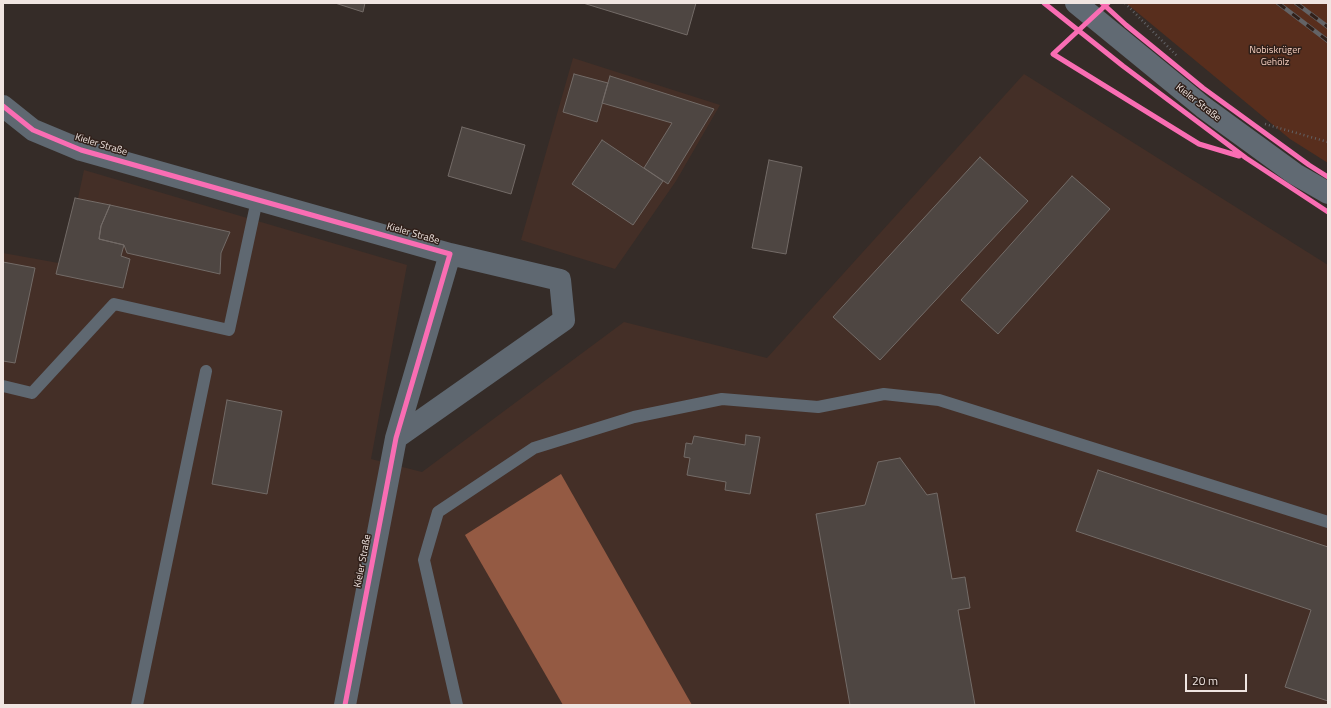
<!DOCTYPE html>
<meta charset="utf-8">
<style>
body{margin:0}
#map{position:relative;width:1331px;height:708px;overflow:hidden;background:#352c28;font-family:"Titillium Web",sans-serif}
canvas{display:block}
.frame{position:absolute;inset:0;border:4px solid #f0e5e1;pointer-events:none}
.scale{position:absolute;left:1185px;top:674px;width:62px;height:18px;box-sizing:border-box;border:2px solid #f0e5e1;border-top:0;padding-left:5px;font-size:12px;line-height:14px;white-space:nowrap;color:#f0e5e1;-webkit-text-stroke:3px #30201a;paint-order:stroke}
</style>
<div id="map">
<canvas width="1331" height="708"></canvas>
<div class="frame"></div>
<div class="scale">20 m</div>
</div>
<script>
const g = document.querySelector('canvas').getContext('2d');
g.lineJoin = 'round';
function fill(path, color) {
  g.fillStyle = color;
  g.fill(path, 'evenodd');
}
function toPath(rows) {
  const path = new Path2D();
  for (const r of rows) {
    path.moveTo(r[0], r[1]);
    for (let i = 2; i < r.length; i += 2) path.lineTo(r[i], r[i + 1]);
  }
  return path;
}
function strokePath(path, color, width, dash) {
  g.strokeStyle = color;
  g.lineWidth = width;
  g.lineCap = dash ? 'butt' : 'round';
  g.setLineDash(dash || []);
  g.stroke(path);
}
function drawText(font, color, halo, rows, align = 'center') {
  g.font = font + ' "Titillium Web",sans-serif';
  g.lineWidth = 3;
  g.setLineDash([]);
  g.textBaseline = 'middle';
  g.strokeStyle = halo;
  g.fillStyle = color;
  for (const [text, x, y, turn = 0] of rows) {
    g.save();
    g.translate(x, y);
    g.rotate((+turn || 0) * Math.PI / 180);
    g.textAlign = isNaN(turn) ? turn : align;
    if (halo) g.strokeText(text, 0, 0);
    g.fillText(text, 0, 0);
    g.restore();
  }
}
fill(toPath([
 [573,58,720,105,676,181,615,269,521,240],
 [1024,74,1328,265,1328,705,3,705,3,253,64,264,84,170,407,265,371,459,422,472,624,322,767,358]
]), '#442f27');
fill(toPath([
 [1126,3,1328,3,1328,163,1290,139]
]), '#582e1d');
fill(toPath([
 [561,474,692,705,563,705,465,535]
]), '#945a43');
const building = toPath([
 [335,3,365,3,363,12,335,3],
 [583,3,696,3,687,35,583,3],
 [574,74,608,83,597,122,563,112,574,74],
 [610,76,714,109,668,184,644,168,672,123,602,103,610,76],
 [462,127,525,145,511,194,448,176,462,127],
 [602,140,663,181,633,225,572,184,602,140],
 [980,157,1028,201,880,360,833,317,980,157],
 [769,160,802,167,786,254,752,248,769,160],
 [1072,176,1110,209,998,334,961,300,1072,176],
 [75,198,110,205,101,226,99,239,124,245,121,256,130,259,123,288,56,274,75,198],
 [110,205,230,232,221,253,220,274,127,253,124,245,99,239,101,226,110,205],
 [3,262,35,268,15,363,3,361,3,262],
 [227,400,282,411,267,494,212,484,227,400],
 [746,435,760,437,750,494,725,490,726,482,687,475,690,458,684,457,686,443,692,444,694,436,745,445,746,435],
 [900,458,927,495,937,493,952,579,965,577,970,608,958,610,975,705,850,705,816,514,865,505,878,462,900,458],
 [1098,470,1328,547,1328,701,1285,687,1311,610,1076,531,1098,470]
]);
fill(building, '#4e4642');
strokePath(building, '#736b67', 1);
strokePath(toPath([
 [1125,3,1178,57],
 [1057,51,1053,54,1199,144,1227,152],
 [1265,124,1328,142]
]), '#626367', 2.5, [1, 3]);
strokePath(toPath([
 [3,386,32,393,114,304,229,330,257,200],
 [137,705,206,371],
 [457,705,424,560,438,512,534,448,634,417,722,399,818,407,884,394,939,400,1328,522]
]), '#5f6871', 12);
strokePath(toPath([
 [3,106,33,130,81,150,450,254,396,438,345,705],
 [396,438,564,320,560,280,450,254]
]), '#5f6871', 22);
strokePath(toPath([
 [1076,3,1203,107,1295,174,1328,193]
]), '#616a73', 22);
const rail = toPath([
 [1278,3,1328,41],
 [1296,3,1328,27]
]);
strokePath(rail, '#636366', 4.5);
strokePath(rail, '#30201a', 3, [9]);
strokePath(toPath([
 [1044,3,1123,66,1246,158,1328,212],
 [1102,3,1126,25,1203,88,1309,165,1328,177],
 [1108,3,1053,54,1199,144,1239,156],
 [3,106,33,130,81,150,450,254,396,438,345,705]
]), '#f96db3', 5);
drawText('10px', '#f3ccbd', '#30201a', [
 ["Nobiskrüger",1275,51],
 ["Gehölz",1275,63]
]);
drawText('10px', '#f0e5e1', '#30201a', [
 ["Kieler Straße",1198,103,38],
 ["Kieler Straße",101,145,17],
 ["Kieler Straße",413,234,16],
 ["Kieler Straße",363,561,-79]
]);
</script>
